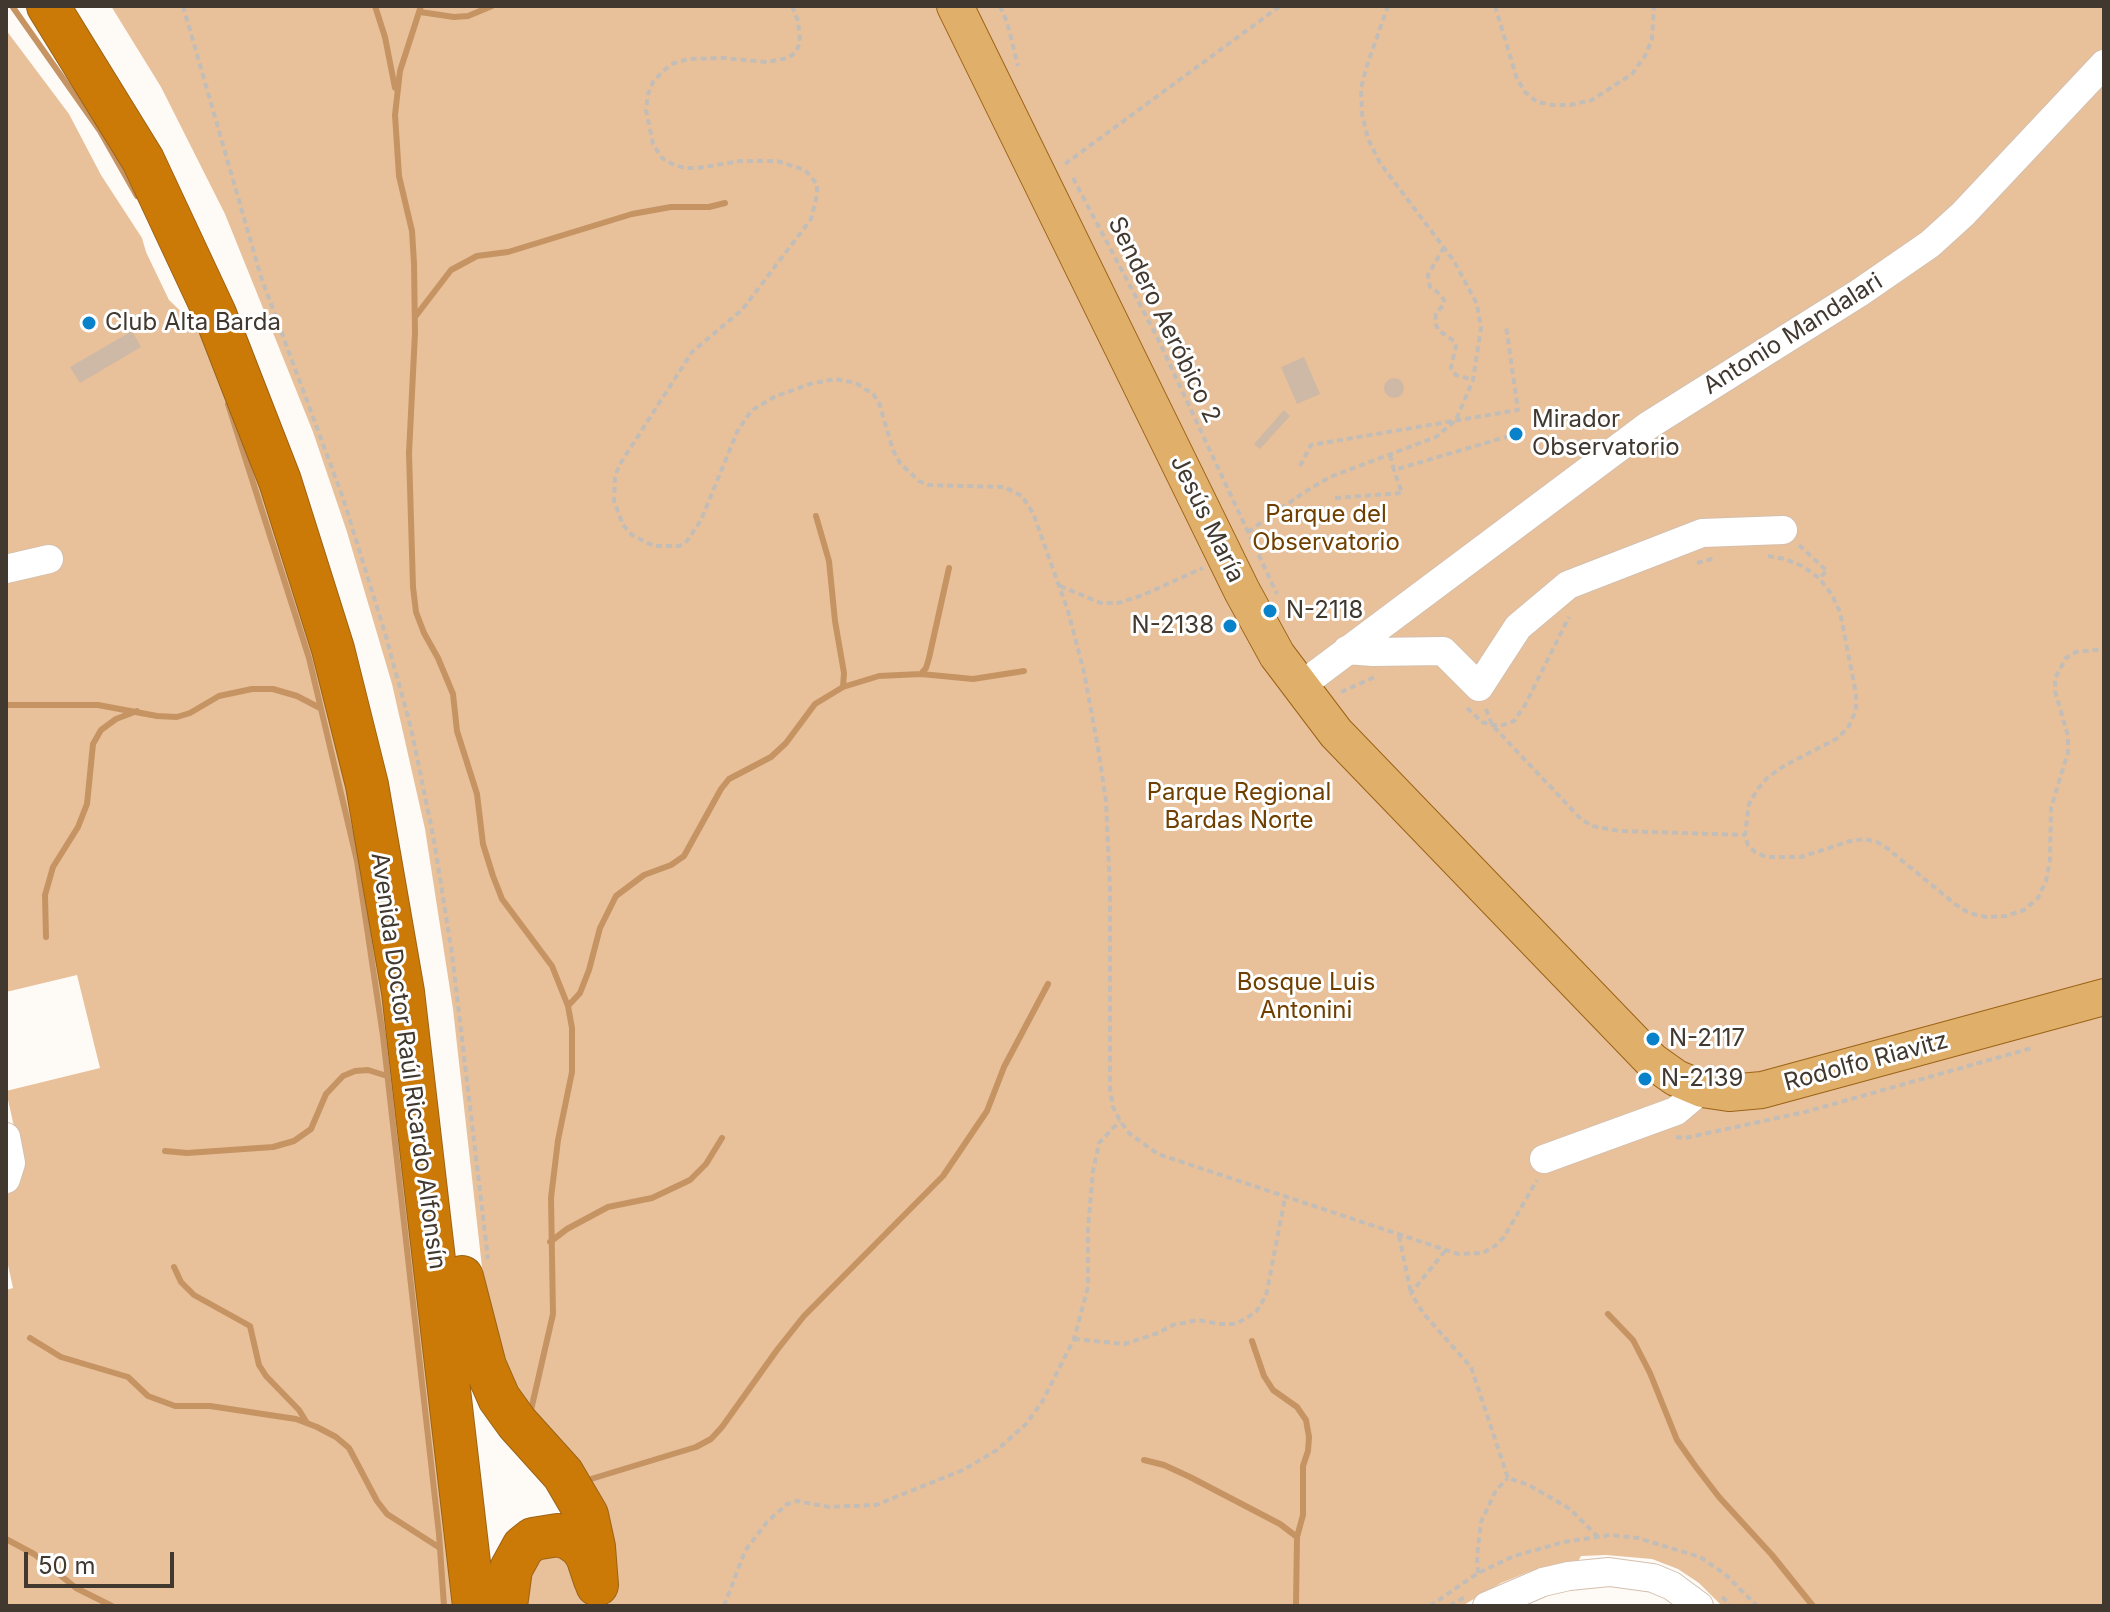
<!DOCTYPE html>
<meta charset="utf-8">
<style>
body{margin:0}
#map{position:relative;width:2110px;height:1612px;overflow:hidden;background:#fefaf6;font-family:Inter,sans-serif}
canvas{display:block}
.frame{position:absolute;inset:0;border:8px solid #413830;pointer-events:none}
.scale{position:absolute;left:24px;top:1552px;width:150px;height:36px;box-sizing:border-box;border:4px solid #413830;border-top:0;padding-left:10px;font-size:24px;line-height:28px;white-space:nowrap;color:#413830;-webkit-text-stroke:6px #fff;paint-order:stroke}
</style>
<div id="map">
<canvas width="2110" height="1612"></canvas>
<div class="frame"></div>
<div class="scale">50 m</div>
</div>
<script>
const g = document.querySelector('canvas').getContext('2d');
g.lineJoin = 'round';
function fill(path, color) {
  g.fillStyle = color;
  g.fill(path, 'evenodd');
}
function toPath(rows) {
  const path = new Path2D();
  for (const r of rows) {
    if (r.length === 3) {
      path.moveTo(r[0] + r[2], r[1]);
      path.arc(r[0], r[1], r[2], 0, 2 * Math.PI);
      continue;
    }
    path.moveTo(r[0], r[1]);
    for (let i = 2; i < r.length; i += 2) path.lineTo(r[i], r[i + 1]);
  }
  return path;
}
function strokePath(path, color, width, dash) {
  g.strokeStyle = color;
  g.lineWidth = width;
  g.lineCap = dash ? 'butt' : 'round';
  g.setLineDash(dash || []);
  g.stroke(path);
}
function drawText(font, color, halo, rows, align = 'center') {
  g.font = font + ' Inter,sans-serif';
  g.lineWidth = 6;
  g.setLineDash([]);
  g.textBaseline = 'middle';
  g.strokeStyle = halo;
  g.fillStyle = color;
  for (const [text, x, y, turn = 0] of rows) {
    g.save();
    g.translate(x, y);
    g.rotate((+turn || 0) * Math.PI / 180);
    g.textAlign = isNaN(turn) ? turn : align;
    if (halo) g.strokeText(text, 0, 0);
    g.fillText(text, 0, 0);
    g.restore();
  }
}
fill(toPath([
 [111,6,2104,6,2104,1606,1722,1606,1699,1583,1678,1569,1652,1559,1606,1555,1581,1556,1576,1565,1557,1570,1548,1566,1531,1571,1501,1583,1462,1606,609,1606,605,1558,513,1414,485,1294,453,1009,425,829,392,684,347,532,313,432,225,214,161,87],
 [6,30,69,114,101,175,142,238,146,252,169,300,197,327,210,345,317,651,371,889,457,1606,6,1606,6,1290,13,1288,6,1256,6,1195,15,1189,22,1162,6,1091,100,1068,77,975,6,992],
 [565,1553,587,1595,588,1606,512,1606,533,1559]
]), '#e8c19b');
strokePath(toPath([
 [12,6,100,131,137,196],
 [375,6,385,37,395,88],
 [421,6,400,71,395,115,399,176,412,231,414,263,415,333,409,453,413,587,416,612,424,633,438,658,453,694,457,731,477,794,483,844,493,876,502,899,552,966,568,1006,572,1028,572,1072,558,1140,551,1198,553,1314,531,1410],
 [420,12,454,17,468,16,492,6],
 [415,317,451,270,477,256,508,252,632,214,671,207,709,207,725,203],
 [228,404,309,658,357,861,383,1036,439,1534,444,1606],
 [816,516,829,561,835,621,844,673,843,687],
 [921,674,926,668,929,658,949,568],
 [6,705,98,705,157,716,177,717,190,713,219,696,252,689,273,689,297,696,320,708],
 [46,937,45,895,53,867,78,827,87,804,93,744,101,730,116,719,137,711],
 [568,1006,580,993,589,970,600,928,616,896,644,875,671,865,684,856,721,789,729,779,771,757,786,743,815,704,843,687,879,676,921,674,973,679,1024,671],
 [165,1151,187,1153,273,1147,294,1141,311,1129,326,1094,343,1076,355,1071,368,1070,387,1076],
 [550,1242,567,1229,608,1207,652,1198,690,1180,706,1164,722,1138],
 [174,1267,181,1282,194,1295,250,1326,259,1365,266,1376,299,1410,307,1423],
 [1608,1314,1633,1340,1650,1373,1677,1440,1696,1467,1719,1497,1772,1555,1813,1606],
 [30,1338,61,1357,128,1377,148,1396,175,1406,210,1406,296,1419,317,1427,336,1437,349,1448,377,1501,387,1514,440,1548],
 [1252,1341,1264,1376,1273,1390,1297,1407,1306,1420,1309,1437,1308,1451,1303,1466,1303,1515,1297,1537,1296,1606],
 [1144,1460,1164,1465,1190,1477,1280,1524,1297,1537],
 [591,1479,696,1447,711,1439,722,1427,777,1350,804,1316,943,1176,987,1111,1004,1067,1048,984],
 [6,1539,34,1554,76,1588,112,1606]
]), '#c69463', 6);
fill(toPath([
 [132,331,141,347,80,383,70,367],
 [1304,357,1320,394,1297,404,1281,367],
 [1394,388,10],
 [1284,410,1290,416,1260,449,1254,444]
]), '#cdb9a6');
const minor = toPath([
 [6,569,49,559],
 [1347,650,1373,652,1443,651,1479,687,1518,627,1568,585,1702,533,1783,530],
 [1299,687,1649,425,1859,293,1930,244,1963,214,2104,64],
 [6,1137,11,1163,6,1179],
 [1544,1159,1676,1111,1702,1089],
 [1487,1606,1543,1582,1569,1576,1609,1572,1653,1578,1672,1586,1699,1606]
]);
const major = toPath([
 [955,6,1242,591,1277,655,1336,733,1652,1061,1676,1078,1702,1089,1729,1093,1762,1090,2104,997]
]);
const highway = toPath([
 [48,6,143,160,215,314,280,481,333,649,367,785,403,992,474,1606],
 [462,1277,485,1366,499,1398,517,1423,563,1474,587,1515,594,1547,597,1585],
 [506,1606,511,1569,523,1547,533,1539,558,1535,570,1539,580,1546,587,1556,595,1580]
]);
strokePath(minor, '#d4bfac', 30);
strokePath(major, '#9b6315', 38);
strokePath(highway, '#9b6315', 44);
strokePath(toPath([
 [183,6,261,277,343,498,385,633,411,728,434,840,452,954,488,1259],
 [792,6,798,21,800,42,796,52,788,58,767,62,723,58,688,59,672,64,662,72,653,82,648,94,646,110,653,144,662,158,672,164,685,168,698,168,741,161,777,161,805,170,817,184,817,195,811,219,802,231,742,310,692,352,620,464,615,476,614,501,623,525,632,535,654,546,679,546,687,541,701,520,737,432,751,411,774,397,810,384,835,379,856,383,873,394,879,403,893,450,900,463,919,481,929,485,1004,487,1022,496,1033,513,1068,611,1084,672,1098,748,1106,801,1110,888,1110,1089,1113,1107,1120,1121,1130,1134,1158,1154,1458,1254,1483,1253,1495,1246,1504,1237,1537,1180],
 [1000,6,1007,22,1018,66],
 [1495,6,1517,79,1525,92,1537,102,1553,105,1570,105,1592,100,1632,74,1645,56,1652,39,1654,6],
 [1065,164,1280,6],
 [1073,178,1156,335,1277,594],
 [1444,247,1428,275,1430,287,1440,294,1444,300,1443,305,1436,314,1435,322,1438,330,1454,341,1456,346,1451,368,1456,375,1473,380],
 [1390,455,1394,470,1516,434],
 [1300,466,1311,445,1518,410,1506,326],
 [1335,498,1402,493,1394,470],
 [1248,532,1303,493,1330,477,1436,437,1456,420,1473,380,1481,328,1477,304,1454,261,1380,163,1368,139,1362,114,1361,89,1366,68,1388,6],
 [1799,545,1827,571,1819,578],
 [1768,556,1785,559,1802,566,1819,578,1832,595,1840,612,1856,694,1856,710,1849,726,1838,738,1784,766,1768,777,1757,790,1749,804,1745,835,1748,845,1755,852,1766,857,1801,857,1850,841,1865,839,1877,842,1888,849,1955,904,1969,913,1986,917,2006,916,2024,910,2038,898,2046,881,2050,860,2051,808,2068,752,2068,736,2055,691,2055,678,2066,658,2076,652,2104,649],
 [1697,563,1715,558],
 [1060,586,1101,603,1118,603,1143,595,1203,568],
 [1341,692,1377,676],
 [1467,708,1482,722,1492,725,1503,725,1514,721,1525,705,1569,617],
 [1486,709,1492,725,1581,819,1592,826,1619,831,1745,835],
 [1676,1137,1685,1138,1805,1112,2032,1048],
 [1399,1236,1411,1293],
 [1445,1251,1411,1293,1423,1313,1471,1367,1508,1478,1529,1485,1570,1509,1597,1536],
 [1074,1339,1124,1344,1158,1333,1173,1325,1198,1320,1219,1324,1236,1324,1256,1312,1266,1296,1285,1198],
 [1478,1573,1477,1556,1481,1522,1496,1490,1508,1478],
 [1722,1597,1731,1606],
 [724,1606,745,1551,767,1522,787,1504,797,1501,829,1507,876,1505,963,1470,997,1450,1026,1424,1042,1402,1074,1339,1088,1287,1088,1228,1093,1171,1099,1143,1120,1121],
 [1430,1606,1478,1573,1514,1556,1564,1542,1610,1535,1638,1538,1700,1557,1725,1574,1757,1606],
 [1450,1606,1465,1597]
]), '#c2bdb7', 4, [6, 4]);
strokePath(minor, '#fff', 28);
strokePath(major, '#e0af6a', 36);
strokePath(highway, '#cc7a07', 42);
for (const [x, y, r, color] of [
 [89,323,8,"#0a82ca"],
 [1516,434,8,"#0a82ca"],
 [1270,611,8,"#0a82ca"],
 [1230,626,8,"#0a82ca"],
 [1653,1039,8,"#0a82ca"],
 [1645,1079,8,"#0a82ca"]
]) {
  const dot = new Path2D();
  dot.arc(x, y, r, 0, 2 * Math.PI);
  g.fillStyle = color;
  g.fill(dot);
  strokePath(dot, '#fff', 3);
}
drawText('24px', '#413830', '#fff', [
 ["Sendero Aeróbico 2",1164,320,64],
 ["Antonio Mandalari",1793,334,-32],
 ["Jesús María",1207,519,64],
 ["Avenida Doctor Raúl Ricardo Alfonsín",408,1061,82],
 ["Rodolfo Riavitz",1866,1062,-15]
]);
drawText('24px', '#413830', '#fff', [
 ["Club Alta Barda",105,323],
 ["Mirador",1532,420],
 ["Observatorio",1532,448],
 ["N-2118",1286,611],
 ["N-2138",1214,626,"right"],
 ["N-2117",1669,1039],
 ["N-2139",1661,1079]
], 'left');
drawText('24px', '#6f3f00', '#fff', [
 ["Parque del",1326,515],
 ["Observatorio",1326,543],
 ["Parque Regional",1239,793],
 ["Bardas Norte",1239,821],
 ["Bosque Luis",1306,983],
 ["Antonini",1306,1011]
]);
</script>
